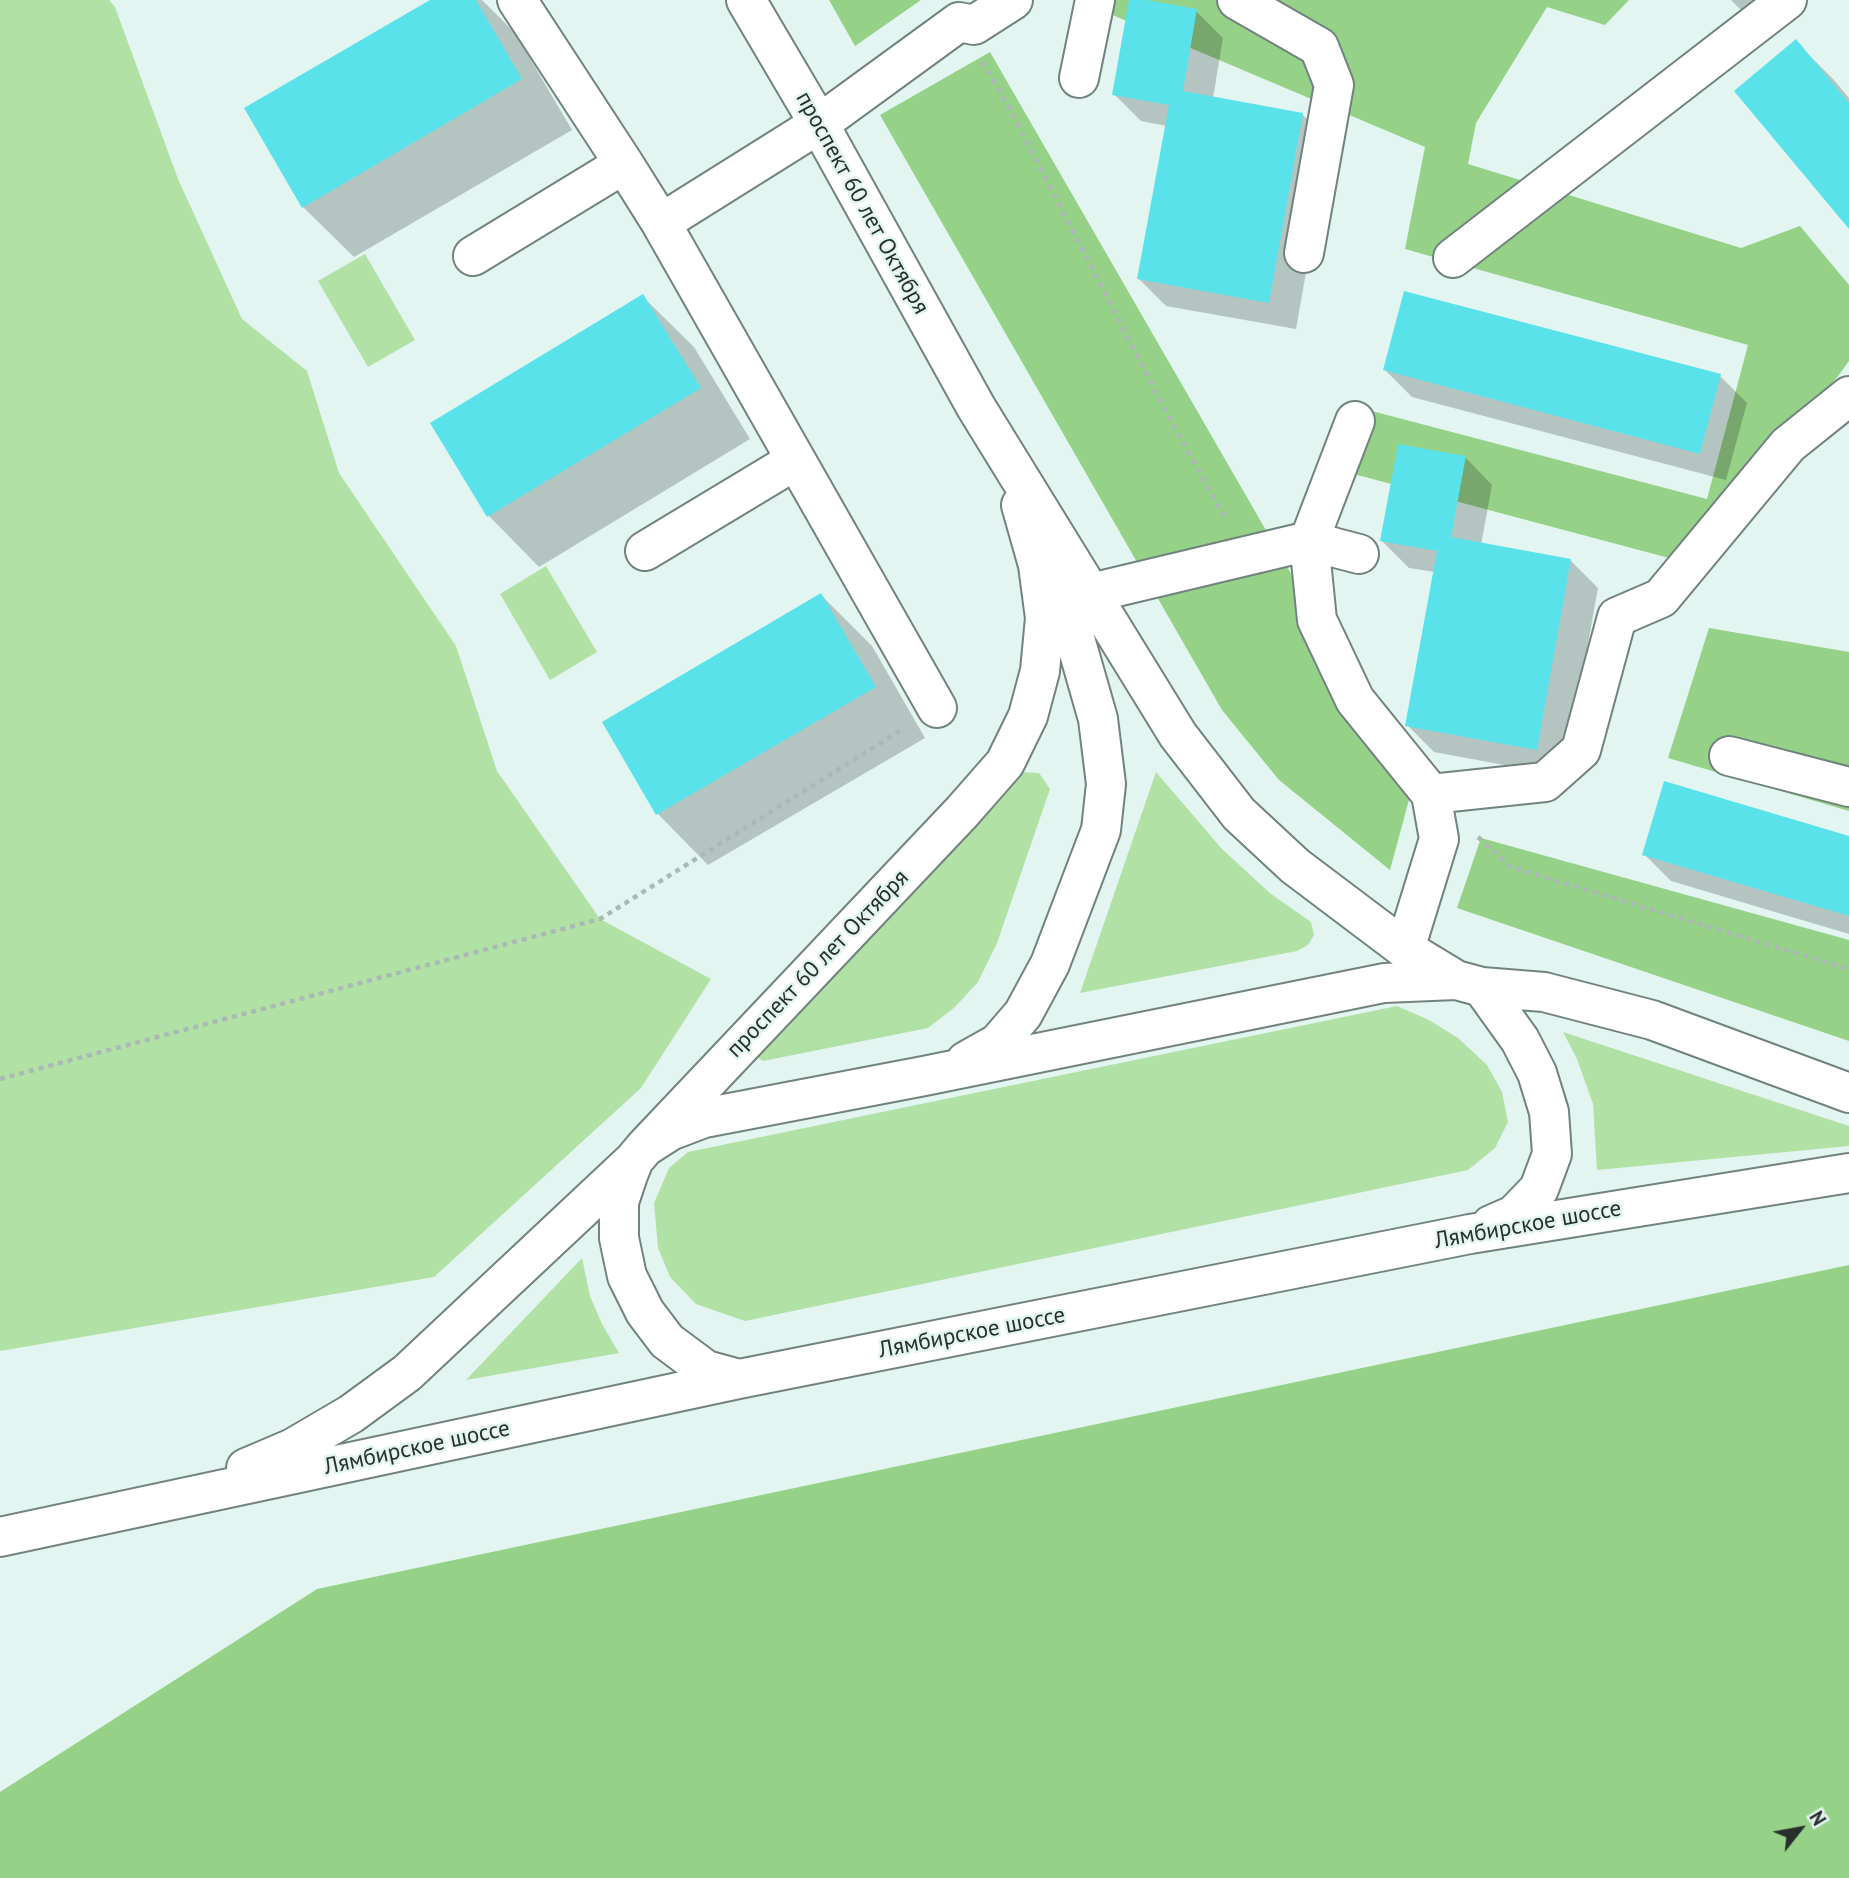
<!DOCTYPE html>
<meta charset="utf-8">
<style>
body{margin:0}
#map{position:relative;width:1849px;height:1878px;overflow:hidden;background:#e2f5f1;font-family:"PT Sans",sans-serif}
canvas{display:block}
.north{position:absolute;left:1765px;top:1794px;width:70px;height:70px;-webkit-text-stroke:5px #e2f5f1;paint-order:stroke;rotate:59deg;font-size:19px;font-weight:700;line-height:28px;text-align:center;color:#282f2d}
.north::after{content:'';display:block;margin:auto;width:24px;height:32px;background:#282f2d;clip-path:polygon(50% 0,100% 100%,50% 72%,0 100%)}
</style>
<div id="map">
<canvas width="1849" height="1878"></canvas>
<div class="north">N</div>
</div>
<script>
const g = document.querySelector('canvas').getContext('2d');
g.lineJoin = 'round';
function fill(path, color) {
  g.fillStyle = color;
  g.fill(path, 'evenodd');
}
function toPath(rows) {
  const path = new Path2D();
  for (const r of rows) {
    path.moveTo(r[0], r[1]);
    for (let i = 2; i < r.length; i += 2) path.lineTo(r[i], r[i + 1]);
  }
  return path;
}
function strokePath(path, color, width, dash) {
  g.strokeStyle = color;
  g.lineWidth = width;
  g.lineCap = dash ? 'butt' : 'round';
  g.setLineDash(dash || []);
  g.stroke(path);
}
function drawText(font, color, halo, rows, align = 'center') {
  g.font = font + ' "PT Sans",sans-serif';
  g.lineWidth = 5;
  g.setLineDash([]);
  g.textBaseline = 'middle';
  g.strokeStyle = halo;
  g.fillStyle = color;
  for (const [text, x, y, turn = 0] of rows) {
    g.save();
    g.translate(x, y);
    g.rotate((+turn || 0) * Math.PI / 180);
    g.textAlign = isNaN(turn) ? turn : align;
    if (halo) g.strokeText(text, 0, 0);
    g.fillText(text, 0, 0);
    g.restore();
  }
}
fill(toPath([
 [0,0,109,0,115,7,178,179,242,319,307,371,339,473,456,646,497,771,600,919,711,979,641,1088,434,1277,0,1351],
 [365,254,415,340,368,367,318,281],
 [546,566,597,652,550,680,500,594],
 [1021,772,1039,773,1050,789,997,943,978,982,955,1007,928,1028,763,1061,752,1054],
 [1156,772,1222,849,1271,894,1311,922,1314,935,1308,945,1297,951,1080,993],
 [1397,1006,1429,1020,1458,1038,1487,1065,1502,1092,1508,1122,1495,1148,1468,1170,745,1321,696,1304,670,1277,658,1248,654,1203,669,1168,688,1152],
 [1563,1032,1849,1126,1849,1146,1597,1170,1593,1104,1577,1059],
 [582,1258,590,1296,602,1324,619,1353,466,1380]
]), '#b2e1a6');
fill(toPath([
 [829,0,921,0,855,46],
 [1077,0,1629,0,1605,25,1547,7,1476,123,1468,164,1741,248,1800,226,1849,285,1849,361,1699,566,1350,473,1368,410,1707,499,1748,345,1405,249,1425,147],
 [990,52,1413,785,1390,870,1279,780,1222,710,880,115],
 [1709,628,1849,652,1849,811,1668,758],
 [1481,838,1849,940,1849,1041,1457,908],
 [1849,1265,1849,1878,0,1878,0,1792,317,1589]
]), '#95d187');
fill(toPath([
 [433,0,482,0,515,33,572,130,354,257,303,207],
 [1131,0,1196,11,1223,38,1213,98,1302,114,1329,141,1296,329,1166,306,1139,279,1167,126,1141,121,1114,94],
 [1731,0,1771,0,1749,18],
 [1796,42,1834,80,1849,98,1849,226],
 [643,297,694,347,750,439,539,567,489,516,432,424],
 [1385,370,1720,376,1747,403,1726,480,1412,397],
 [1465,457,1492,485,1481,545,1571,561,1598,588,1564,776,1434,752,1407,725,1435,572,1409,568,1382,541],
 [821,595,872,646,925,738,708,865,658,814,604,722],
 [1849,838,1849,934,1671,881,1644,854]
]), '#0003');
fill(toPath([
 [430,0,476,0,522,79,302,208,244,108],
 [1129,0,1147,0,1197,9,1183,91,1303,113,1269,303,1137,279,1169,105,1112,95],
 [1796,39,1849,103,1849,229,1734,91],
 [1404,291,1721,374,1700,454,1383,370],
 [643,294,701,388,487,517,430,423],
 [1398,444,1466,456,1451,537,1571,559,1537,750,1405,726,1437,551,1380,541],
 [821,593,876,687,656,815,602,722],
 [1664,781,1849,836,1849,916,1642,855]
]), '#5ae2ea');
const minor = toPath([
 [517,0,624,164,661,223,937,708],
 [1237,0,1319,47,1334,85,1304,253],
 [1079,78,1095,0],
 [661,223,819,124,959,22,974,25,1013,0],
 [473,256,624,164],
 [1453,258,1787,0],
 [1309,541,1355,421],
 [645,551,796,460],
 [1359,554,1309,541,1317,620,1355,700,1431,794,1439,839,1405,949],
 [1091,593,1309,541,1333,547],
 [1729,756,1849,787],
 [1431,794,1545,782,1581,750,1617,617,1661,598,1788,445,1849,396]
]);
const major = toPath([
 [746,0,819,124,976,407,1178,735,1239,814,1295,866,1405,949,1456,980],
 [1482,987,1520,1040,1537,1073,1549,1112,1552,1154,1539,1189,1514,1215,1491,1225],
 [966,1061,998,1043,1023,1014,1050,964,1101,830,1106,784,1098,719,1070,621,1051,575],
 [645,1147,670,1131,704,1118,924,1076,1384,983,1456,980,1482,987,1544,992,1652,1020,1849,1093],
 [739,1379,706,1370,667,1341,645,1312,627,1276,619,1238,619,1202,628,1175,634,1160,645,1147,962,812,1005,763,1028,716,1040,671,1045,618,1038,565,1021,505],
 [246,1468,293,1448,351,1414,407,1373,632,1162],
 [0,1537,739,1379,1470,1234,1849,1173]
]);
strokePath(minor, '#72837f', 42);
strokePath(major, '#72837f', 42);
strokePath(toPath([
 [982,62,1008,106,1167,413,1226,520],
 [1478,837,1511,867,1849,969],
 [0,1079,600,919,903,729]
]), '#aab9b5', 4.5, [5, 5]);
strokePath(minor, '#fff', 38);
strokePath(major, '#fff', 38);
drawText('23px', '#282f2d', '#e2f5f1', [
 ["проспект 60 лет Октября",862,203,61],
 ["проспект 60 лет Октября",818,964,-46],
 ["Лямбирское шоссе",1528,1225,-10],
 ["Лямбирское шоссе",972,1333,-11],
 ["Лямбирское шоссе",417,1448,-12]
]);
</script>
